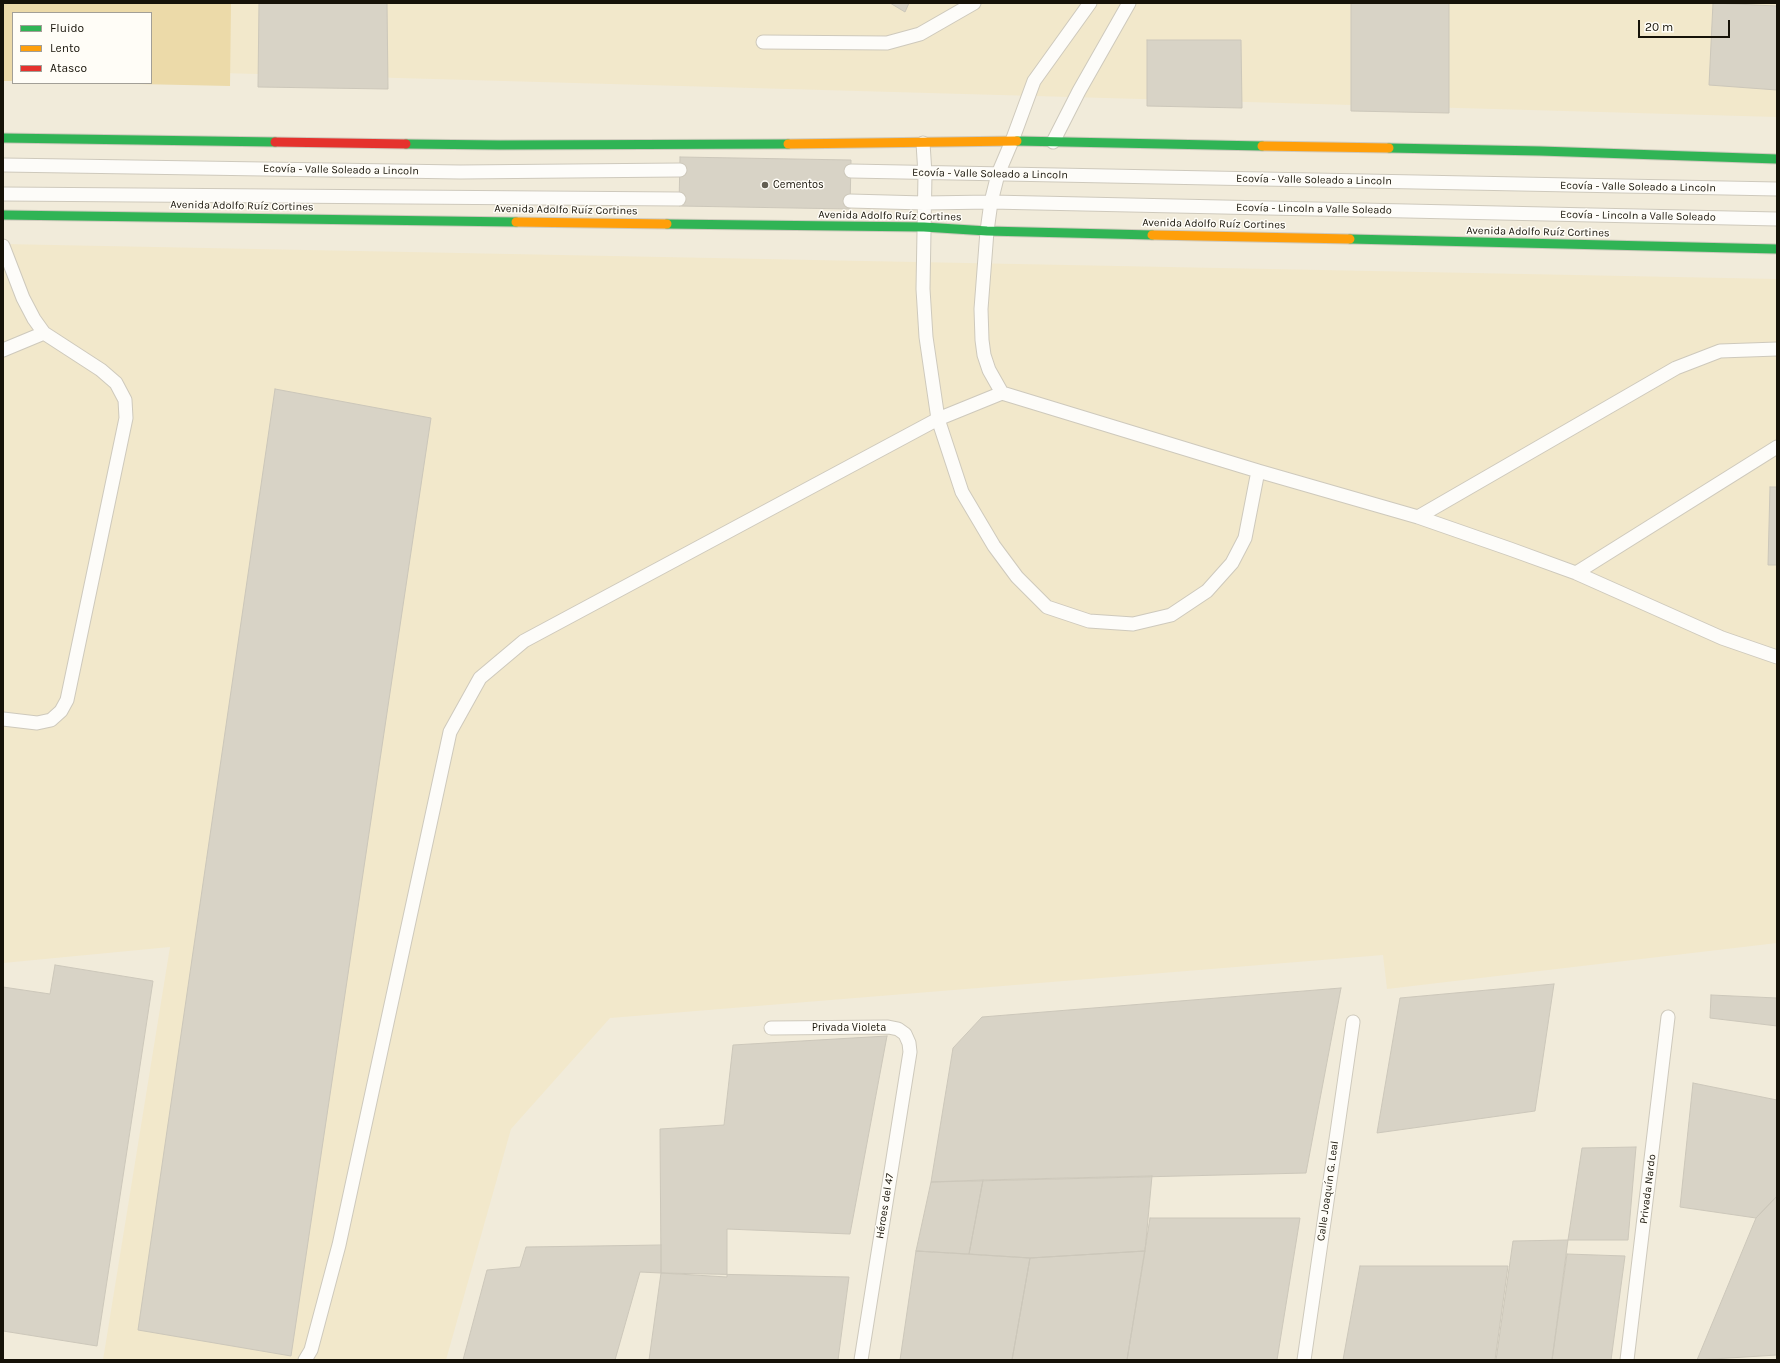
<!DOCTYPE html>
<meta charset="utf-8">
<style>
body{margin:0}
#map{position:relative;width:1780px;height:1363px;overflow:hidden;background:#f1ebda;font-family:Karla,sans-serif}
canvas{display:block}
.frame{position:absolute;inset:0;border:4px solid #161208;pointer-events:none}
.legend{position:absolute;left:12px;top:12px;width:140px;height:72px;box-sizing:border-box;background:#fffdf7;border:1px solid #a29f97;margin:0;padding:5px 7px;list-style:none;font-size:12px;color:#161208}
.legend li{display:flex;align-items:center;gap:8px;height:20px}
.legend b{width:20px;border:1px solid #a29f97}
.scale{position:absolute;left:1638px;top:20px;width:92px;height:18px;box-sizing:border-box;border:2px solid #161208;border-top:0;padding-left:5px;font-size:12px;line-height:14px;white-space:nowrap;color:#161208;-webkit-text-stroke:3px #fffdf7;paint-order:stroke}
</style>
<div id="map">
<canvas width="1780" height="1363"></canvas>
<div class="frame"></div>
<ul class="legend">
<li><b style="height:5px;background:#30b455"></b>Fluido</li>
<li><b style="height:5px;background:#ff9f0a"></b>Lento</li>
<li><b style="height:5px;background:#e5322d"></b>Atasco</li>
</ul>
<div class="scale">20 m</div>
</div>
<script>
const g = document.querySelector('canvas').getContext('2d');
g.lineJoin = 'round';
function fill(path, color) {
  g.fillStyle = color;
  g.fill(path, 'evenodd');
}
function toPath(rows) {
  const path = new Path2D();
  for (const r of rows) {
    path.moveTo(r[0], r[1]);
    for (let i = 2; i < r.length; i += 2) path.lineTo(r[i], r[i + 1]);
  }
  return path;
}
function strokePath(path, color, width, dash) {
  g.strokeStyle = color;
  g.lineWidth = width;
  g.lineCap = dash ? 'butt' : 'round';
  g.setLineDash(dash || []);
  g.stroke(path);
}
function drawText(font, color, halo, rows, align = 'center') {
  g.font = font + ' Karla,sans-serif';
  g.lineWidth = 3;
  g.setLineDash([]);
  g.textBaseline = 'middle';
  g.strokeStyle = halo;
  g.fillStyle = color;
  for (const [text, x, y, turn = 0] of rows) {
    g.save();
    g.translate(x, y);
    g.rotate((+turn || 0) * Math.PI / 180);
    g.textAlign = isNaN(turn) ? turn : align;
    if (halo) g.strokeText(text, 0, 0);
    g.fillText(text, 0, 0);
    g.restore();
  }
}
fill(toPath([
 [3,3,1777,3,1777,117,151,71,151,13,13,13],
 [3,244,1777,279,1777,943,1387,989,1383,955,610,1018,511,1129,446,1360,103,1360,170,947,3,963]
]), '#f2e8cb');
fill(toPath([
 [3,3,231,3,230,86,92,83,151,83,151,13,13,13,13,81,3,81]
]), '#ecdaa9');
const building = toPath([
 [259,3,387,3,388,89,258,87,259,3],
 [890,3,909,3,905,12,890,3],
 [1351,3,1449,3,1449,113,1351,111,1351,3],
 [1713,3,1777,6,1777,90,1709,85,1713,3],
 [1147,40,1241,40,1242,108,1147,106,1147,40],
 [680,157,851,160,850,209,679,206,680,157],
 [275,389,431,418,291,1356,138,1330,275,389],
 [1770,487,1777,487,1777,565,1768,565,1770,487],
 [55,965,153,981,97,1346,3,1331,3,987,50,994,55,965],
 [1554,984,1535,1111,1377,1133,1400,998,1554,984],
 [1341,988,1306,1173,931,1182,953,1048,982,1017,1341,988],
 [1711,995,1777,998,1777,1026,1710,1018,1711,995],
 [887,1036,850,1234,727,1229,727,1277,661,1273,660,1129,724,1125,733,1045,887,1036],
 [1693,1083,1777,1100,1777,1196,1756,1218,1680,1207,1693,1083],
 [1636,1147,1628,1240,1568,1240,1582,1148,1636,1147],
 [1152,1176,1145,1251,1030,1258,969,1254,983,1180,1152,1176],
 [983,1180,969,1254,916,1251,931,1182,983,1180],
 [1777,1196,1777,1355,1697,1360,1756,1218,1777,1196],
 [1150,1218,1300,1218,1277,1360,1127,1360,1150,1218],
 [1568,1240,1552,1360,1496,1360,1513,1241,1568,1240],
 [661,1245,661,1273,640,1272,615,1360,463,1360,487,1270,520,1267,526,1247,661,1245],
 [916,1251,1030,1258,1012,1360,900,1360,916,1251],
 [1145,1251,1127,1360,1012,1360,1030,1258,1145,1251],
 [1567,1254,1625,1256,1611,1360,1552,1360,1567,1254],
 [1360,1266,1508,1266,1495,1360,1343,1360,1360,1266],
 [661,1273,849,1277,838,1360,649,1360,661,1273]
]);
fill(building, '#d8d3c6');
strokePath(building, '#ccc7ba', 1);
const lane = toPath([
 [763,42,887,43,920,34,974,3],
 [1053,142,1079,91,1129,3],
 [3,165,460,172,680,170],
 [851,171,1777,189],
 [3,194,679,199],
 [850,201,924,203,991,202,1777,219],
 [3,246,23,298,34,319,44,333,101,370,116,383,125,400,126,418,67,700,61,711,51,720,37,723,3,719],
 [3,350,44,333],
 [1002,393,989,370,984,355,982,340,981,309,987,231,991,202,998,174,1012,141,1034,81,1090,3],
 [1258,471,1418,517,1510,549,1576,573,1722,638,1777,657],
 [1418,517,1676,368,1720,351,1777,349],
 [1576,573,1777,447],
 [771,1028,888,1027,898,1029,905,1034,909,1043,910,1052,861,1360],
 [305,1360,311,1350,339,1245,450,732,480,678,524,641,938,419,1002,393,1258,471,1245,538,1232,563,1207,591,1171,615,1133,624,1089,621,1047,607,1017,577,994,546,962,492,938,419,926,337,923,289,925,174,923,143],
 [1304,1360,1353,1022],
 [1627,1360,1668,1017]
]);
const fast = toPath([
 [3,138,275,142],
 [1017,141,1262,146],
 [406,144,500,145,788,144],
 [1389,148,1540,151,1777,159],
 [3,215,516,222],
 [667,224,924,227,987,231,1152,235],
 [1350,239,1777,249]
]);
const slow = toPath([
 [788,144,1017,141],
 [1262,146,1389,148],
 [516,222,667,224],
 [1152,235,1350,239]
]);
const jam = toPath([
 [275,142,406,144]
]);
strokePath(lane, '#cec9bc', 15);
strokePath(fast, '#cec9bc', 11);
strokePath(slow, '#cec9bc', 11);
strokePath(jam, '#cec9bc', 11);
strokePath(lane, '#fdfcf9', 13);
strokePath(fast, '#30b455', 9);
strokePath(slow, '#ff9f0a', 9);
strokePath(jam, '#e5322d', 9);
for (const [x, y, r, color] of [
 [765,185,4,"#635e52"]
]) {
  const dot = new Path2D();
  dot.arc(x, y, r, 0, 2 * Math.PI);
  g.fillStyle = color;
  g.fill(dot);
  strokePath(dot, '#fffdf7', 1.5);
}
drawText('11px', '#161208', '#fffdf7', [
 ["Ecovía - Valle Soleado a Lincoln",341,170,1],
 ["Ecovía - Valle Soleado a Lincoln",990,174,1],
 ["Ecovía - Valle Soleado a Lincoln",1314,180,1],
 ["Ecovía - Valle Soleado a Lincoln",1638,187,1],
 ["Avenida Adolfo Ruíz Cortines",242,206,1],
 ["Ecovía - Lincoln a Valle Soleado",1314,209,1],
 ["Avenida Adolfo Ruíz Cortines",566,210,1],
 ["Avenida Adolfo Ruíz Cortines",890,216,1],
 ["Ecovía - Lincoln a Valle Soleado",1638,216,1],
 ["Avenida Adolfo Ruíz Cortines",1214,224,1],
 ["Avenida Adolfo Ruíz Cortines",1538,232,1],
 ["Privada Violeta",849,1028],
 ["Privada Nardo",1648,1189,-83],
 ["Calle Joaquín G. Leal",1328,1191,-82],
 ["Héroes del 47",885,1206,-81]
]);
drawText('11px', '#161208', '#fffdf7', [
 ["Cementos",773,185]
], 'left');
</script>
